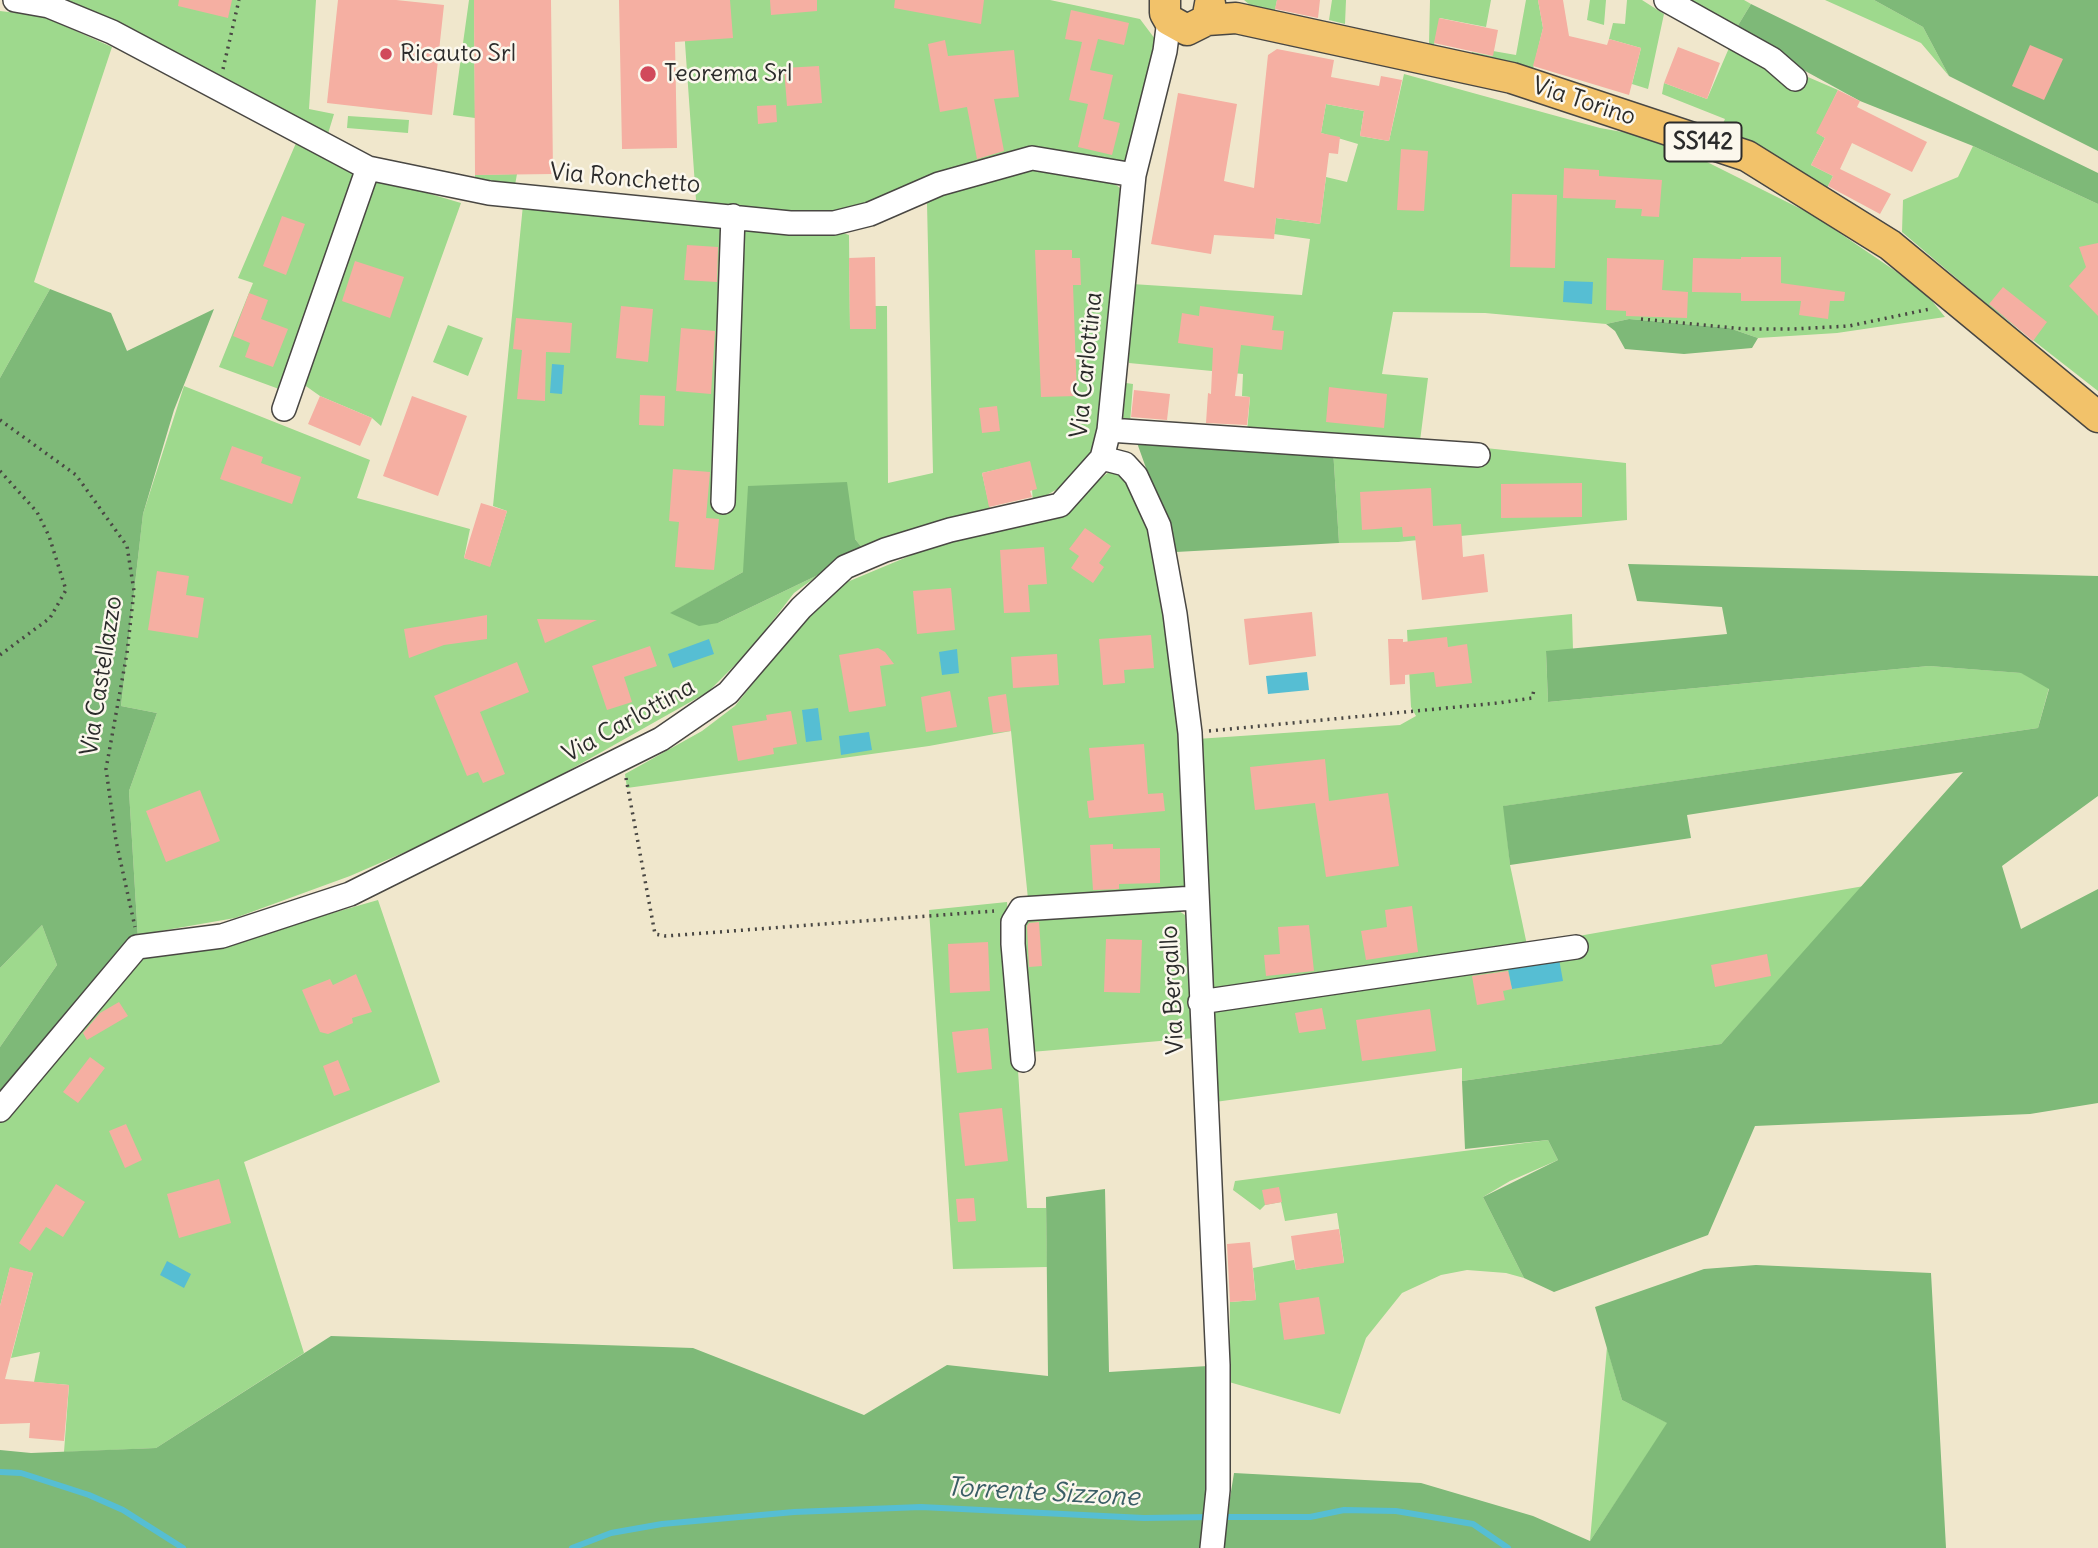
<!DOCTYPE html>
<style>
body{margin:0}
canvas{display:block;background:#f0e7cc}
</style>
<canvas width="2098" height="1548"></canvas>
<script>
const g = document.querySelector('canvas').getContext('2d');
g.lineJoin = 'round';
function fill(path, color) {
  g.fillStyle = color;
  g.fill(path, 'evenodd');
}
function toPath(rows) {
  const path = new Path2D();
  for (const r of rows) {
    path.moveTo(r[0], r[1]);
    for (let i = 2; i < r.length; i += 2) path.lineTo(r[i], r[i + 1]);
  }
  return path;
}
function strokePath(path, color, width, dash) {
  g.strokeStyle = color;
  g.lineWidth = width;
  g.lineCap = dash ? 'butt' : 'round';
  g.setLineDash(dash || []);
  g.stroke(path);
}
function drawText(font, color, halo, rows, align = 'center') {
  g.font = font + ' Delius,sans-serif';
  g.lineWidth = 5;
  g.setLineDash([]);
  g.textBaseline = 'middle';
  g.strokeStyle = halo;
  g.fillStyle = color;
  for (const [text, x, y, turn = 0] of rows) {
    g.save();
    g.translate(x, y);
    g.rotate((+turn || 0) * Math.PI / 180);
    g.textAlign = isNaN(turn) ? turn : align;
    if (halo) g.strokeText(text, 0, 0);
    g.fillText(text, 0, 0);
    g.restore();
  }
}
fill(toPath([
 [57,0,316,0,309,109,334,114,327,137],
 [469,0,474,0,475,118,453,115],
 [682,0,1050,0,1140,19,1155,39,1125,166,1034,147,938,172,861,208,827,215,732,208,696,200],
 [1244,0,1277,0,1274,15,1250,5],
 [1332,0,1346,0,1345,24,1329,20],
 [1430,0,1491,0,1486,27,1440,18,1434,45,1429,44],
 [1526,0,1538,0,1543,28,1532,73,1471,58,1472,52,1492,56,1493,51,1516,55],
 [1590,0,1606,0,1604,25,1587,20],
 [1627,0,1642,0,1664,14,1648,89,1632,84,1641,48,1609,39,1613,23,1625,24],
 [1676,0,1744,0,1751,4,1734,32],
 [1825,0,1874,0,1923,27,1949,76,1921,43],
 [0,11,42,16,112,47,34,282,50,289,0,378],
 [1729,48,1743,49,1838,90,1817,133,1825,138,1811,165,1833,176,1827,188,1720,130,1725,119,1662,94,1664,83,1707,99],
 [1404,74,1600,128,1661,139,1813,215,1894,270,1928,296,1945,317,1837,333,1758,338,1729,328,1629,319,1606,324,1485,313,1393,312,1382,374,1428,378,1420,441,1626,463,1627,520,1398,542,1339,543,1333,449,1247,432,1250,397,1242,396,1243,374,1129,363,1126,330,1132,284,1302,295,1310,239,1274,234,1276,218,1320,224,1326,177,1347,182,1358,144,1321,133,1326,104,1364,111,1360,136,1389,141],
 [348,116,409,120,408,133,347,128],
 [296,143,361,175,279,389,219,367,253,283,238,278],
 [1973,146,2098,204,2098,391,1988,305,1902,232,1903,200,1958,177],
 [1025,170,1108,179,1120,188,1102,411,1090,456,1080,476,1033,503,1030,462,982,473,991,513,863,549,855,539,743,572,671,613,718,623,820,574,794,593,751,649,708,692,488,816,350,876,235,918,149,933,138,939,129,791,157,713,121,706,143,514,184,386,370,460,357,498,470,529,464,558,490,566,507,511,493,506,523,205,840,232,849,235,850,329,875,329,875,306,887,306,888,483,933,473,927,203,950,187],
 [517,174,515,185,475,182,475,175],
 [376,178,461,203,381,426,372,418,320,396,303,384],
 [448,325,483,338,468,376,433,362],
 [1126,383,1133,384,1130,423,1123,418],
 [1116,471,1129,478,1154,524,1178,699,1186,891,1028,899,1011,731,929,746,627,788,625,774,702,731,735,706,814,607,840,585,938,544,1030,524,1061,508,1109,472],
 [1572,614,1573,650,1546,652,1548,702,1929,666,2022,673,2049,688,2038,728,1504,806,1510,865,1527,945,1864,886,1721,1044,1462,1081,1462,1068,1215,1102,1197,739,1400,725,1416,716,1411,707,1407,630],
 [378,900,440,1082,244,1162,304,1353,156,1448,64,1452,69,1385,34,1382,40,1352,11,1358,33,1273,10,1268,0,1306,0,1117,140,957,214,947],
 [1007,902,1027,1208,1046,1208,1047,1267,953,1269,929,910],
 [1173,907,1185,915,1195,1038,1031,1052,1021,923,1027,918],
 [42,925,57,965,0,1047,0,968],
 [1548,1140,1558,1160,1510,1181,1483,1197,1524,1278,1506,1273,1467,1270,1441,1275,1402,1293,1366,1338,1340,1414,1229,1382,1230,1302,1256,1300,1253,1268,1294,1260,1296,1270,1344,1262,1337,1213,1285,1221,1281,1202,1265,1205,1260,1210,1233,1190,1235,1181],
 [1607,1347,1622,1400,1668,1423,1590,1541]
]), '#9ed98d');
fill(toPath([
 [1874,0,2098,0,2098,151,1949,76,1923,27],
 [1751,4,2098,173,2098,204,1973,146,1860,101,1734,32],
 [50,289,111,313,127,351,214,309,174,410,143,514,121,706,157,713,129,791,138,939,0,1101,0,1047,57,965,42,925,0,968,0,378],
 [1629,319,1729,328,1758,338,1752,348,1684,354,1625,349,1615,331,1606,324],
 [1136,440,1333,449,1339,543,1176,552],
 [847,482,855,539,863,549,839,559,820,574,718,623,699,626,670,613,743,572,748,486],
 [1628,564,2098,576,2098,796,2002,866,2021,929,2098,889,2098,1103,2030,1114,1755,1126,1708,1235,1554,1292,1524,1278,1483,1197,1558,1160,1548,1140,1465,1149,1462,1081,1721,1044,1963,772,1687,815,1691,838,1510,865,1503,806,2038,728,2049,689,2021,673,1929,666,1548,702,1546,651,1727,634,1722,607,1637,601],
 [1105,1189,1109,1372,1208,1366,1209,1499,1204,1544,1200,1548,0,1548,0,1450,31,1453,156,1448,331,1336,693,1348,864,1415,947,1365,1048,1376,1046,1197],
 [1756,1265,1931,1273,1946,1548,1222,1548,1234,1473,1421,1483,1533,1516,1590,1541,1667,1423,1622,1400,1595,1307,1704,1269]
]), '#7eb978');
fill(toPath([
 [1564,281,1593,282,1592,304,1563,302],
 [552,364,564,365,562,394,550,393],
 [709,639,714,654,673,668,668,654],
 [957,649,959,673,942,675,939,652],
 [1307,672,1309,690,1268,694,1266,676],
 [818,708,822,740,806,742,802,710],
 [869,732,872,750,841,755,839,736],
 [1559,959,1563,981,1512,989,1508,968],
 [167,1261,191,1274,184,1288,160,1275]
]), '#56bed3');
strokePath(toPath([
 [0,1472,21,1473,89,1495,123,1510,183,1548],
 [1220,1517,1310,1517,1344,1510,1396,1511,1473,1524,1508,1548],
 [572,1548,611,1533,662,1524,794,1512,921,1507,1144,1518,1209,1517]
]), '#56bed3', 6);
fill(toPath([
 [179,0,232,0,228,18,178,6],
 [338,0,396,0,444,5,432,115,327,103],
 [474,0,551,0,553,174,475,175],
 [619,0,730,0,733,38,675,42,677,148,622,149],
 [770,0,817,0,817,11,771,15],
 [895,0,984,0,981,24,894,8],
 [1277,0,1320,0,1318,18,1275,9],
 [1538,0,1563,0,1569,36,1607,45,1609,39,1641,48,1629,95,1533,66,1543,28],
 [1071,10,1129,23,1124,45,1098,39,1090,70,1113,75,1103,119,1120,123,1112,155,1078,147,1088,104,1069,100,1082,42,1065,39],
 [1439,18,1498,30,1493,56,1434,43],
 [945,40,948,56,1014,50,1019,97,994,99,1004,151,977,159,967,107,940,112,928,44],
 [2030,45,2063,59,2044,100,2012,86],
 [1678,47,1720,63,1707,99,1664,83],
 [1277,49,1334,60,1331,77,1379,86,1381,76,1402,80,1389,141,1360,136,1364,111,1326,104,1321,133,1340,137,1338,154,1329,153,1320,224,1276,218,1274,239,1214,235,1211,254,1151,244,1178,93,1237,104,1224,181,1254,188,1268,55],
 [819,66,822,103,787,106,784,68],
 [1838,90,1860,101,1857,107,1927,142,1912,172,1852,143,1840,169,1891,194,1880,214,1828,186,1833,176,1811,165,1825,138,1816,133],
 [776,105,777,122,758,124,757,106],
 [1401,149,1428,151,1424,211,1397,210],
 [1564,168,1599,170,1599,176,1662,180,1659,217,1641,216,1642,209,1615,208,1616,200,1563,198],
 [1512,194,1557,195,1555,268,1510,267],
 [282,216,305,224,286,275,263,266],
 [2098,243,2098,316,2069,286,2086,267,2079,247],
 [687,245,718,247,717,282,684,280],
 [1035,250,1072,250,1072,258,1080,258,1081,285,1073,285,1077,396,1041,397],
 [875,257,876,329,850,329,849,258],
 [1741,257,1781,257,1781,283,1845,292,1844,301,1830,301,1828,319,1799,315,1801,301,1741,301,1741,293,1692,292,1693,258,1741,259],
 [1607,258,1664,260,1662,290,1688,292,1687,318,1626,316,1626,311,1606,310],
 [355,261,404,277,390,318,342,301],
 [2003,287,2047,322,2033,341,1989,304],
 [249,293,268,300,261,319,288,329,273,367,245,357,250,343,233,336],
 [621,306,653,309,648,362,616,358],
 [1200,306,1274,316,1272,330,1284,331,1282,350,1241,345,1235,396,1250,397,1247,425,1206,423,1208,393,1211,394,1213,348,1178,343,1182,313,1199,316],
 [516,318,572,323,570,353,546,352,545,401,517,399,522,350,513,349],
 [681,328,715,331,711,394,676,391],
 [1329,387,1387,394,1384,428,1326,422],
 [1134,390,1170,394,1167,420,1131,417],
 [640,395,665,396,664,426,639,425],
 [320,396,372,418,360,446,308,424],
 [412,396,467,416,438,496,383,476],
 [997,406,1000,431,982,433,979,408],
 [232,446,263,457,261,463,301,477,292,504,220,479],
 [1030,461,1037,489,1030,491,1032,497,989,507,982,473],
 [673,469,710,472,706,518,719,519,714,570,675,567,679,522,669,521],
 [1582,483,1582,517,1501,518,1501,484],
 [1431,488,1433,526,1461,524,1463,557,1484,554,1488,592,1422,600,1415,536,1403,537,1402,527,1362,530,1360,492],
 [481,503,507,511,490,567,464,558],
 [1085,528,1111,546,1099,563,1104,567,1093,583,1071,568,1079,556,1069,549],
 [1044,547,1047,584,1028,585,1030,612,1004,613,1000,550],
 [157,571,189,576,186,595,204,598,198,638,148,630],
 [951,588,955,630,917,634,913,591],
 [1312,612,1316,656,1249,665,1244,619],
 [487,615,487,639,444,645,409,658,404,629],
 [537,619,597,620,545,643],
 [1151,635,1154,668,1124,670,1125,683,1103,685,1099,639],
 [1447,637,1448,647,1467,644,1472,683,1436,687,1434,672,1405,675,1405,684,1390,685,1388,639,1403,639,1403,642],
 [650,646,657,666,624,677,632,702,607,710,592,666],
 [878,648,885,652,894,664,880,666,886,706,849,712,839,655],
 [1057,654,1059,685,1013,688,1011,657],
 [517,662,529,692,480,712,505,774,483,783,478,772,467,776,434,696],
 [950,691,957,727,926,732,921,697],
 [1006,694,1011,731,993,733,988,697],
 [791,711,797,744,773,748,774,754,738,761,732,726,767,720,766,715],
 [1144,744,1148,794,1163,793,1165,811,1089,818,1087,801,1094,800,1089,748],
 [1325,759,1329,801,1388,793,1399,866,1326,877,1315,803,1255,810,1250,767],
 [200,790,220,841,166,862,146,811],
 [1113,844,1113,849,1160,848,1160,883,1119,884,1119,889,1093,890,1090,845],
 [1412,906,1418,952,1366,960,1361,931,1387,927,1385,910],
 [1039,922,1042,966,1029,967,1027,926,1029,923],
 [1309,925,1314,971,1266,976,1264,955,1280,954,1278,927],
 [1106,939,1142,940,1140,993,1104,992],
 [988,942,990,991,950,993,948,944],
 [1767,954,1771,976,1715,987,1711,965],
 [1508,971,1512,989,1503,991,1505,1000,1477,1005,1472,976],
 [356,974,372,1012,352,1018,353,1023,328,1034,320,1032,302,990,330,979,333,985],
 [119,1002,128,1016,87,1040,83,1033,100,1013],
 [1322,1008,1326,1029,1299,1033,1295,1013],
 [1430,1009,1436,1051,1362,1061,1356,1020],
 [988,1028,992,1069,957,1073,952,1032],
 [90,1057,105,1068,78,1103,63,1092],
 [338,1060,350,1090,334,1096,323,1066],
 [1002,1108,1008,1161,965,1166,959,1113],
 [126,1124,142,1160,125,1168,109,1131],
 [219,1179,231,1223,179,1238,167,1194],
 [56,1184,85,1202,63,1237,46,1227,30,1251,19,1243],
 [1279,1187,1282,1202,1265,1205,1262,1190],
 [974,1198,976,1221,958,1222,956,1199],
 [1339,1229,1344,1263,1296,1270,1291,1236],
 [1250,1242,1256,1300,1230,1302,1227,1244],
 [10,1267,33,1273,5,1379,69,1385,64,1441,29,1438,30,1423,0,1424,0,1306],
 [1319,1297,1325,1334,1284,1340,1279,1303]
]), '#f5afa2');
const minor = toPath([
 [15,0,49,6,112,32,368,168,489,193,790,223,834,223,870,214,939,184,1032,158,1134,175,1165,51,1169,20],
 [1666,0,1772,59,1795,79],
 [284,409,368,168],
 [1109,430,1478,455],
 [1102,458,1125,464,1136,476,1159,526,1175,614,1190,733,1218,1365,1218,1490,1212,1548],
 [723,502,733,216],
 [1200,1002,1576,947],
 [1023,1060,1013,944,1013,922,1021,909,1195,898],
 [0,1110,137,947,222,936,350,894,661,739,728,693,801,608,845,567,885,550,950,530,1060,505,1102,458,1109,430,1134,175]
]);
const major = toPath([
 [1165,0,1165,13,1169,20,1187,30,1207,20,1210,4],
 [1207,20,1236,18,1512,78,1747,156,1890,245,2098,417]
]);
strokePath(minor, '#494743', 26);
strokePath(major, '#494743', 33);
strokePath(toPath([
 [223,69,239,0],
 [1641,319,1745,329,1793,329,1849,326,1930,309],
 [0,420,76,475,127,546,134,591,127,653,106,769,116,841,135,927],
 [0,471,37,512,49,536,66,590,50,618,0,655],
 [1209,731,1498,703,1532,698,1534,690],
 [626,778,655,934,666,936,994,911]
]), '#494743', 3.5, [2, 5]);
strokePath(minor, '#fff', 23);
strokePath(major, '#f2c26a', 30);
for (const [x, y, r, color] of [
 [386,54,7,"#d1495b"],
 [648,74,9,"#d1495b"]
]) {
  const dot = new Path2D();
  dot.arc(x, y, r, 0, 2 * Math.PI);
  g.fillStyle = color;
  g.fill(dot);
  strokePath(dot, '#fbf7ec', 2.5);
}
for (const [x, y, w] of [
 [1703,142,77]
]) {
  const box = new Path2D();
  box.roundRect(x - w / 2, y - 19.5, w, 39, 5);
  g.fillStyle = '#fbf7ec';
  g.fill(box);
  strokePath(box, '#2b2b2b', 2);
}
drawText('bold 23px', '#2b2b2b', null, [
 ["SS142",1703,142]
]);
drawText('24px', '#2b2b2b', '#fbf7ec', [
 ["Ricauto Srl",400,54],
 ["Teorema Srl",664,74]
], 'left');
drawText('24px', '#2b2b2b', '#fbf7ec', [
 ["Via Torino",1584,102,18],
 ["Via Ronchetto",625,179,5],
 ["Via Carlottina",1087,365,-84],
 ["Via Castellazzo",102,676,-81],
 ["Via Carlottina",629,721,-29],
 ["Via Bergallo",1173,990,-93]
]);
drawText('italic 26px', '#3a5e66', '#fbf7ec', [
 ["Torrente Sizzone",1043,1493,3]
]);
</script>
